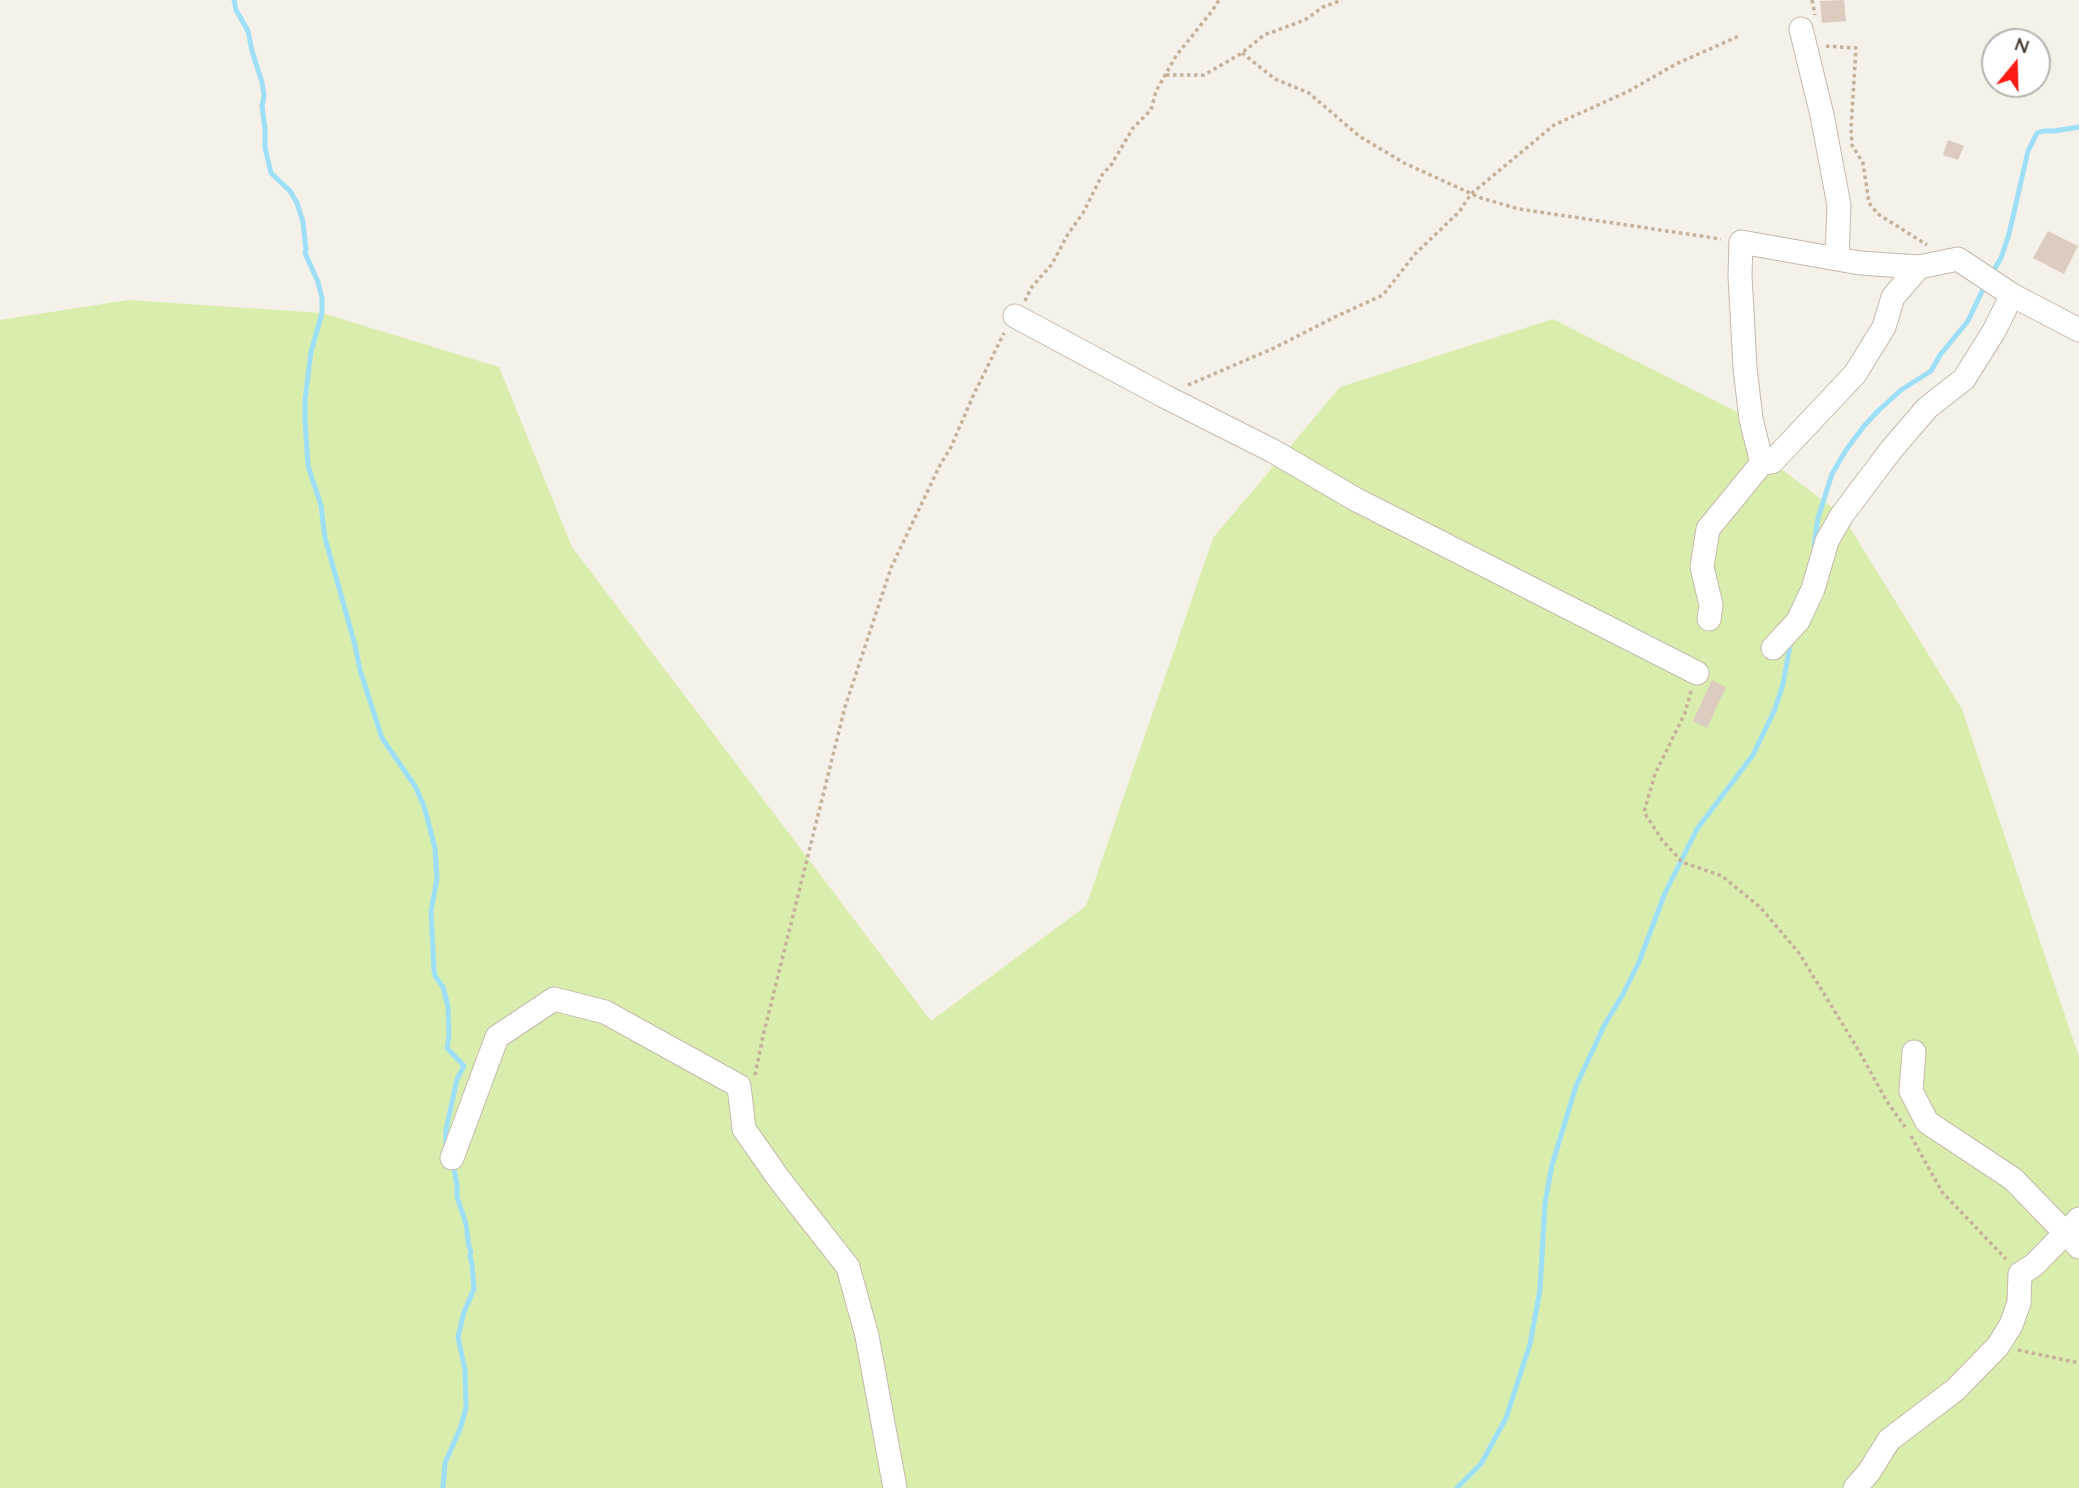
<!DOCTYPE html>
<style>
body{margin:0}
#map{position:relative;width:2079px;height:1488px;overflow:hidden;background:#f5f0e8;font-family:Quicksand,sans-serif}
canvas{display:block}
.north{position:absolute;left:1981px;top:28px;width:70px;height:70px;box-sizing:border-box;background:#fff;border:2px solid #b7b2ae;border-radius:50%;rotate:19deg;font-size:19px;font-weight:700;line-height:28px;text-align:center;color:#4a3f35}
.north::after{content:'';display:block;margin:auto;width:24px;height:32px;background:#ff1b15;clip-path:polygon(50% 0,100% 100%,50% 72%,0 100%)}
</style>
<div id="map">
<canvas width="2079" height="1488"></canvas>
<div class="north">N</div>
</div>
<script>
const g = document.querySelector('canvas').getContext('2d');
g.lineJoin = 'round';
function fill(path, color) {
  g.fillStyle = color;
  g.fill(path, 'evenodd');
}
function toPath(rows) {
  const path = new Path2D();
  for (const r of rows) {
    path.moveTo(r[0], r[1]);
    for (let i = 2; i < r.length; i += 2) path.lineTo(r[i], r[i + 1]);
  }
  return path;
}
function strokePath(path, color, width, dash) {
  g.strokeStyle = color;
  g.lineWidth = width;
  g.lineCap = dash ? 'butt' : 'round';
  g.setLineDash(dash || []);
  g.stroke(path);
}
fill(toPath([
 [128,300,322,313,499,367,572,547,931,1021,1086,906,1213,538,1340,387,1553,319,1751,419,1772,462,1842,515,1962,709,2079,1057,2079,1488,0,1488,0,320]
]), '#d9eeac');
strokePath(toPath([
 [234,0,236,10,248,31,252,51,262,82,264,96,262,106,265,129,265,148,271,173,290,191,297,203,303,222,306,250,305,253,318,282,322,298,322,313,311,352,305,400,305,420,308,466,321,505,325,538,355,645,360,670,382,738,415,786,424,806,435,848,437,879,431,911,434,970,435,976,443,987,448,1006,449,1036,447,1048,464,1066,457,1079,446,1130,446,1149],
 [1992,273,2001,258,2009,234,2028,151,2037,133,2043,131,2054,131,2079,127],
 [1814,546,1818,518,1832,474,1846,450,1864,426,1878,411,1901,390,1931,371,1940,355,1968,321,1985,285],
 [443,1488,445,1463,460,1429,466,1408,465,1370,458,1337,464,1312,474,1289,472,1264,470,1256,471,1251,469,1247,466,1224,457,1197,457,1185,453,1164],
 [1457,1488,1481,1464,1506,1418,1530,1344,1540,1290,1545,1203,1552,1165,1576,1086,1605,1024,1622,996,1639,962,1665,893,1697,829,1753,755,1775,709,1783,684,1791,640]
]), '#9edff8', 5);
fill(toPath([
 [1844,0,1846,21,1822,23,1820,1],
 [1948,140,1964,146,1958,160,1943,155],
 [2048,231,2078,246,2064,274,2033,258],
 [1712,680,1726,687,1707,728,1693,721]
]), '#dbccbf');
const minor = toPath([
 [1801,29,1822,115,1839,205,1837,259],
 [1015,316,1164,396,1273,451,1355,499,1697,673],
 [1762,463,1772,462,1855,374,1884,327,1893,297,1919,267],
 [1709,619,1711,605,1702,567,1708,529,1762,463,1751,419,1745,368,1740,275,1741,242,1860,263,1919,267,1958,259,2012,295,2079,330],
 [1773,648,1798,621,1813,589,1827,541,1842,515,1891,450,1927,408,1964,379,1994,331,2012,295],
 [1914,1052,1911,1091,1927,1122,2013,1179,2079,1247],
 [452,1158,497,1037,554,999,605,1012,739,1086,744,1129,779,1179,848,1267,867,1336,895,1488],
 [1855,1488,1869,1472,1889,1440,1955,1390,1998,1346,2011,1325,2019,1303,2020,1274,2034,1265,2079,1219]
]);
strokePath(minor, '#c5b9ac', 25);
strokePath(toPath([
 [1812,0,1815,15],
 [1826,46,1856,48,1851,128,1852,145,1863,163,1869,203,1878,214,1927,245],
 [1242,53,1275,79,1309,93,1359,136,1404,163,1481,198,1519,209,1721,239],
 [1166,75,1204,75,1242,53,1264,35,1305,20,1323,7,1342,0],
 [1025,301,1031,288,1052,264,1068,234,1083,213,1102,175,1111,165,1133,128,1151,110,1156,91,1176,56,1212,11,1219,0],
 [1188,385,1274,348,1337,316,1383,295,1415,254,1459,212,1471,194,1554,125,1629,91,1676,64,1739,36],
 [1691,691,1685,713,1655,774,1644,812,1662,840,1682,862,1722,876,1761,908,1799,953,1859,1051,1886,1100,1905,1127],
 [755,1075,763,1036,845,707,891,568,940,465,951,447,973,396,1004,333],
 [1911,1136,1942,1192,2006,1259],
 [2018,1350,2079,1363]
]), '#c5b099', 3.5, [3.5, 3.5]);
strokePath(minor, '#fff', 23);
</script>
